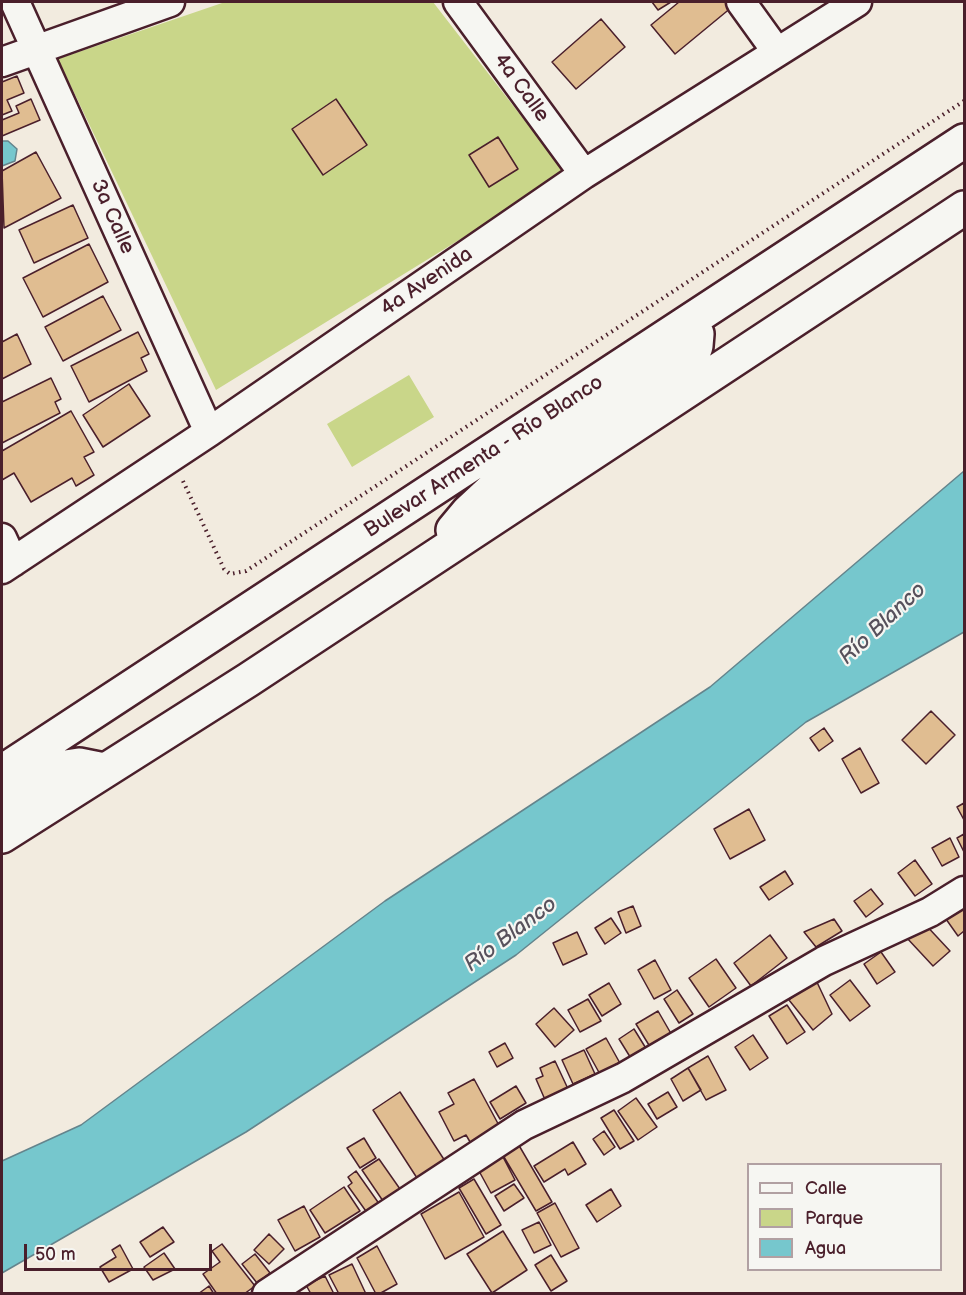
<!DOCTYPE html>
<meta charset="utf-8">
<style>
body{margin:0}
#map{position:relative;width:966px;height:1295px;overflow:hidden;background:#f2ebdf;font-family:"Balsamiq Sans",sans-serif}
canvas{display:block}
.frame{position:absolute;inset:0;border:3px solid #4a1f2b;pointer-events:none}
.legend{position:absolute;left:747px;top:1163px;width:195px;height:108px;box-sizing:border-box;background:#f6f6f2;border:2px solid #b1a0a2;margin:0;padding:8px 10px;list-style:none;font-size:18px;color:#4a1f2b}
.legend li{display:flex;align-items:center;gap:12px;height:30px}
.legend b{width:30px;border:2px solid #b1a0a2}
.scale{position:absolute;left:24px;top:1244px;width:188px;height:27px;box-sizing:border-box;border:3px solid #4a1f2b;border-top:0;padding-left:8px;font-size:18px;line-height:21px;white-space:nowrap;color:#4a1f2b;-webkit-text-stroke:4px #f6f6f2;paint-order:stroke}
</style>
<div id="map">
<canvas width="966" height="1295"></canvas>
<div class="frame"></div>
<ul class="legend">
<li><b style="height:8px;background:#f6f6f2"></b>Calle</li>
<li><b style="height:16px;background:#c9d689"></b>Parque</li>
<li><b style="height:16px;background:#76c7cd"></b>Agua</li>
</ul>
<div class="scale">50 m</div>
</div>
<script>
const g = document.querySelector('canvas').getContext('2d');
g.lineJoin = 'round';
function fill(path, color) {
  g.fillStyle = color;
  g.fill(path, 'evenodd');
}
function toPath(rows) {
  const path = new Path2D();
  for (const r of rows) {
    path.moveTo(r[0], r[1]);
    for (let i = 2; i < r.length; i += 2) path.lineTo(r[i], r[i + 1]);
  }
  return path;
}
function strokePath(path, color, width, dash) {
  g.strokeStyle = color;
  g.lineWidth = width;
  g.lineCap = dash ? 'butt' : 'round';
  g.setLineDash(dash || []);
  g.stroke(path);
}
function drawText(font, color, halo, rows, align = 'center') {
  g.font = font + ' "Balsamiq Sans",sans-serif';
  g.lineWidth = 4.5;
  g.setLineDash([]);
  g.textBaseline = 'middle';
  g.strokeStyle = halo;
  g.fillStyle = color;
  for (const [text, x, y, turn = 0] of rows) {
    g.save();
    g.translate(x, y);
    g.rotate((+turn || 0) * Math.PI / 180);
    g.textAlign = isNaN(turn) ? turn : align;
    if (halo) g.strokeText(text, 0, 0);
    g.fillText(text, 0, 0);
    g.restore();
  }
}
fill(toPath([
 [225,2,433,2,566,174,216,390,58,59],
 [409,375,434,417,352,467,327,424]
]), '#c9d689');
const water = toPath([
 [2,141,8,141,17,149,15,161,2,166,2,141],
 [964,471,964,632,806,722,516,955,246,1132,2,1273,2,1161,81,1125,385,901,710,687,964,471]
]);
fill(water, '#76c7cd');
strokePath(water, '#64848c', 1.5);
const building = toPath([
 [652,2,671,2,658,10,652,2],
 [679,2,727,2,732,7,675,54,651,25,679,2],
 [601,19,625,47,576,89,552,62,601,19],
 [17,76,24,93,7,100,12,111,2,115,2,82,17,76],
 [31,99,40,120,2,136,2,120,19,113,16,106,31,99],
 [336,99,367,145,323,175,292,129,336,99],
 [498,137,518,169,489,187,469,155,498,137],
 [36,152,61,198,4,228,2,171,36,152],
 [73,205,88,238,34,263,19,230,73,205],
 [89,244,108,282,43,317,23,278,89,244],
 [103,296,121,330,63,361,45,327,103,296],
 [138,332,149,354,141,358,147,371,89,402,71,366,138,332],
 [17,334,31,364,2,379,2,342,17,334],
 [51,378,61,399,55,402,60,413,2,443,2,402,51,378],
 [129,384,150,416,103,447,83,415,129,384],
 [71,411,94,452,84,457,94,475,76,486,72,478,31,502,14,473,2,480,2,451,71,411],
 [931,711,955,735,926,764,902,740,931,711],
 [824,728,833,741,819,751,810,738,824,728],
 [860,748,879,783,861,793,842,759,860,748],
 [964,803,964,820,957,807,964,803],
 [749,809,765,840,730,859,714,829,749,809],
 [964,834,964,852,957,838,964,834],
 [950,838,959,857,942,866,932,848,950,838],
 [915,860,932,884,915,896,898,873,915,860],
 [785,871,793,884,769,900,760,887,785,871],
 [871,889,883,904,866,917,854,901,871,889],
 [964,895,964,931,958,936,941,912,964,895],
 [633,906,641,926,626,933,618,912,633,906],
 [611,918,621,933,605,944,595,928,611,918],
 [834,919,842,931,816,947,804,932,834,919],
 [923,922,950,951,933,966,906,937,923,922],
 [577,932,587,954,563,965,553,943,577,932],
 [770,935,787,958,751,986,734,963,770,935],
 [881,952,895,972,877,984,864,964,881,952],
 [716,959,736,988,709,1007,689,978,716,959],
 [655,960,671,990,654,999,638,970,655,960],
 [815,978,832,1014,813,1030,789,1000,815,978],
 [850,980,870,1006,850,1021,830,995,850,980],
 [609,983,621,1004,602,1016,589,995,609,983],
 [677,990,693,1014,679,1023,664,999,677,990],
 [588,999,601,1021,580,1032,568,1010,588,999],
 [787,1005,805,1032,787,1044,769,1016,787,1005],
 [554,1008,574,1030,555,1047,536,1024,554,1008],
 [658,1011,673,1037,652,1050,636,1024,658,1011],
 [634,1029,647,1050,632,1060,619,1039,634,1029],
 [753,1035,768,1058,750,1070,735,1047,753,1035],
 [606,1038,621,1065,601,1076,586,1049,606,1038],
 [505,1043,513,1058,497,1067,489,1052,505,1043],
 [584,1050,595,1074,573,1084,562,1060,584,1050],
 [708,1056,726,1090,706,1100,688,1068,708,1056],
 [555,1061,569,1091,546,1102,536,1079,543,1076,540,1068,555,1061],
 [688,1068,701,1090,683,1101,671,1079,688,1068],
 [474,1079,502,1131,473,1147,466,1135,454,1141,439,1112,454,1104,448,1093,474,1079],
 [516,1086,526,1103,500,1119,490,1102,516,1086],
 [400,1092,445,1161,417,1178,373,1110,400,1092],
 [668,1092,677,1107,657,1119,648,1104,668,1092],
 [636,1098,657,1127,638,1140,618,1111,636,1098],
 [614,1110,634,1141,620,1149,601,1118,614,1110],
 [604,1131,615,1147,604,1155,593,1139,604,1131],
 [364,1138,376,1158,360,1168,347,1148,364,1138],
 [517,1142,552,1202,536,1211,501,1152,517,1142],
 [573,1142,586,1164,568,1175,565,1169,544,1182,534,1166,573,1142],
 [503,1157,515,1180,491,1193,479,1171,503,1157],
 [379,1159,400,1189,383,1201,362,1170,379,1159],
 [356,1171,380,1205,368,1214,348,1186,352,1183,348,1177,356,1171],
 [474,1179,501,1225,486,1234,459,1188,474,1179],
 [514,1184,524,1198,504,1211,495,1196,514,1184],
 [344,1187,360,1211,325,1233,310,1210,344,1187],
 [611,1189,621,1206,597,1222,586,1205,611,1189],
 [459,1192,484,1237,445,1259,421,1214,459,1192],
 [555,1203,579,1248,561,1257,537,1213,555,1203],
 [304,1206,320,1237,295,1251,278,1220,304,1206],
 [539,1222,551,1245,534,1253,522,1230,539,1222],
 [163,1227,174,1242,150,1257,140,1242,163,1227],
 [503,1231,527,1270,492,1293,467,1254,503,1231],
 [269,1234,284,1249,269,1264,254,1250,269,1234],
 [222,1244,255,1286,244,1294,217,1294,203,1274,220,1262,212,1251,222,1244],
 [120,1245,133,1269,109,1282,100,1267,116,1257,112,1250,120,1245],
 [377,1246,397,1284,379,1294,376,1294,357,1258,377,1246],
 [164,1253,175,1269,153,1280,144,1267,164,1253],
 [255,1254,270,1273,257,1283,242,1264,255,1254],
 [551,1255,567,1281,551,1291,535,1265,551,1255],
 [352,1264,366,1294,339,1294,329,1275,352,1264],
 [325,1276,334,1294,311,1294,306,1285,325,1276],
 [209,1286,214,1294,198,1294,209,1286]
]);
fill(building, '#e0bd91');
strokePath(building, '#4a1f2b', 1.5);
const street = toPath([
 [15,2,209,432],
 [458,2,584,174],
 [741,2,777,52],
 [2,62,170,2],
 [2,538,13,562],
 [2,569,209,432,584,174,857,2],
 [267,1294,524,1125,623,1078,824,961,930,912,964,891]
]);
const secondary = toPath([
 [453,530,468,512,511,472,692,357,696,346,697,334,688,323],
 [2,772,964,141],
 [2,802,53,769,79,765,104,770],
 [2,836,248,680,964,208]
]);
strokePath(street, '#4a1f2b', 33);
strokePath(secondary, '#4a1f2b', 38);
strokePath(toPath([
 [183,481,224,569,230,574,246,571,964,101]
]), '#4a1f2b', 4, [1.5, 4.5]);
strokePath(street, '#f6f6f2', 28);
strokePath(secondary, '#f6f6f2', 33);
drawText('21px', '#4a1f2b', '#f6f6f2', [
 ["4a Calle",521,88,54],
 ["3a Calle",112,217,66],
 ["4a Avenida",427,282,-34],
 ["Bulevar Armenta - Río Blanco",484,457,-33]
]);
drawText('italic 22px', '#57515c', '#f6f6f2', [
 ["Río Blanco",883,624,-43],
 ["Río Blanco",511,935,-37]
]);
</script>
